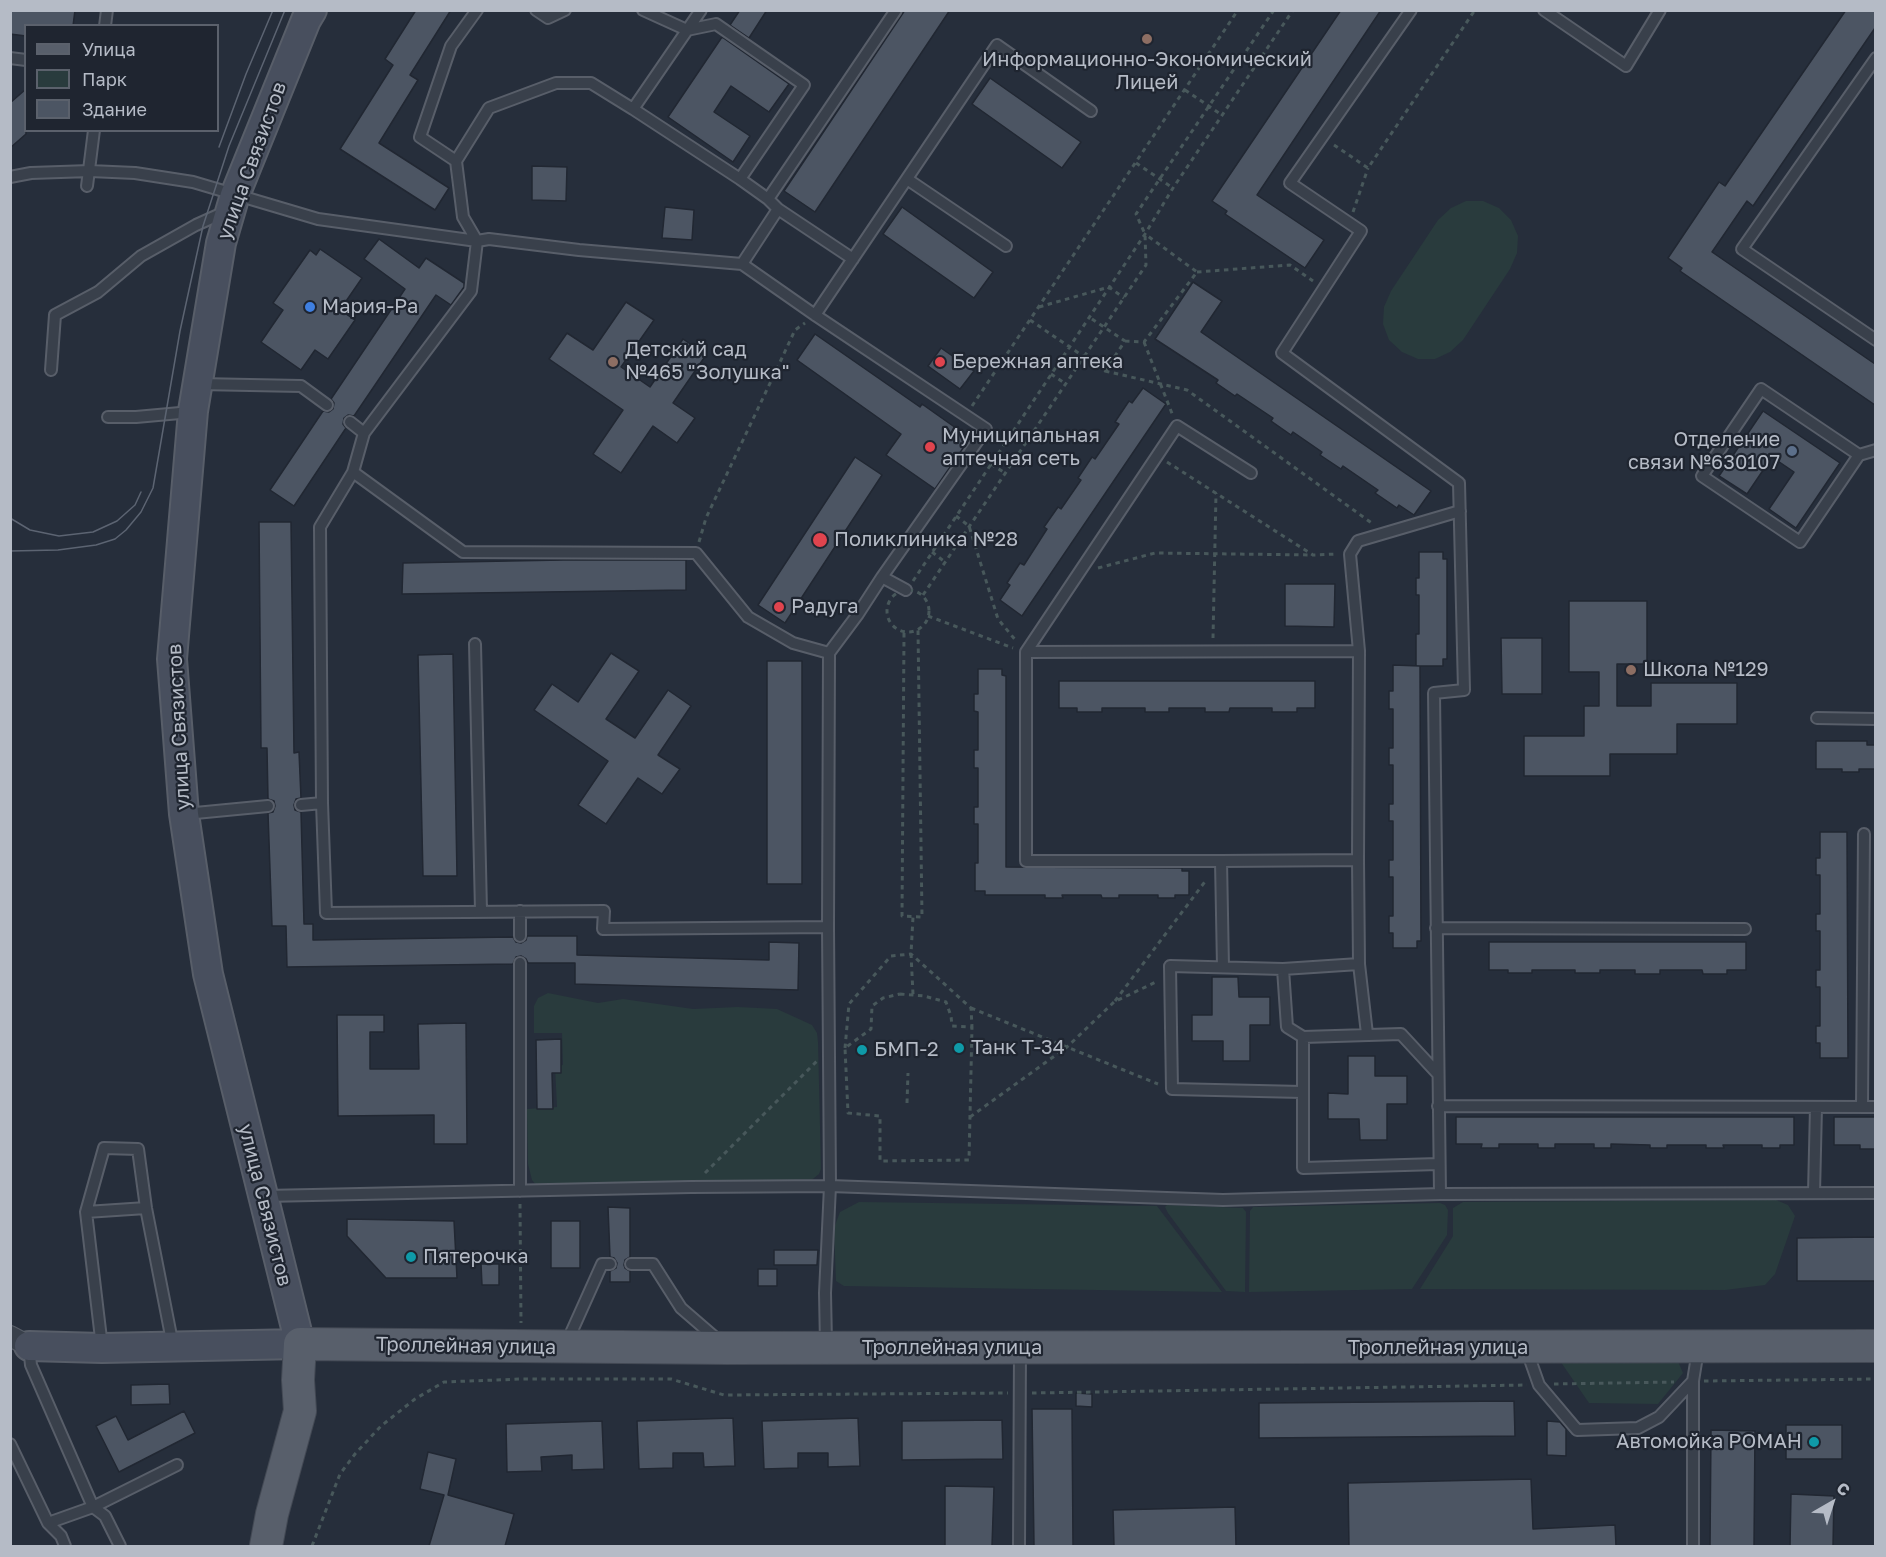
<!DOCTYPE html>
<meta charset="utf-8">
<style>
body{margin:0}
#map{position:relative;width:1886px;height:1557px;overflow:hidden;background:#262e3b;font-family:"Golos Text",sans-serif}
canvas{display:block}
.frame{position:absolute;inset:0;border:12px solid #b5bbc6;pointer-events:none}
.legend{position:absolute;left:24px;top:24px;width:195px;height:108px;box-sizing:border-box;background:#1f2530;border:2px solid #5b616c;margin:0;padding:8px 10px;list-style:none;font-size:18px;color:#b5bbc6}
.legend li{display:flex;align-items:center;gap:12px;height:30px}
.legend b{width:30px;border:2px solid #5b616c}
.north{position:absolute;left:1802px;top:1473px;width:60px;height:60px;-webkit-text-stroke:4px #1f2530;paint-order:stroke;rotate:39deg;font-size:16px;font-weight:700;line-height:24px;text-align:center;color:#b5bbc6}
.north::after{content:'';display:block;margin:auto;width:21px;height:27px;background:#b5bbc6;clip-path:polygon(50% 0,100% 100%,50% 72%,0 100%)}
</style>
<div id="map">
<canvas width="1886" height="1557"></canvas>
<div class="frame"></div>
<ul class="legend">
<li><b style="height:8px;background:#585f6b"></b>Улица</li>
<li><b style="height:16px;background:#293b3d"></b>Парк</li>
<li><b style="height:16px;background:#4c5563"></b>Здание</li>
</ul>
<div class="north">С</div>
</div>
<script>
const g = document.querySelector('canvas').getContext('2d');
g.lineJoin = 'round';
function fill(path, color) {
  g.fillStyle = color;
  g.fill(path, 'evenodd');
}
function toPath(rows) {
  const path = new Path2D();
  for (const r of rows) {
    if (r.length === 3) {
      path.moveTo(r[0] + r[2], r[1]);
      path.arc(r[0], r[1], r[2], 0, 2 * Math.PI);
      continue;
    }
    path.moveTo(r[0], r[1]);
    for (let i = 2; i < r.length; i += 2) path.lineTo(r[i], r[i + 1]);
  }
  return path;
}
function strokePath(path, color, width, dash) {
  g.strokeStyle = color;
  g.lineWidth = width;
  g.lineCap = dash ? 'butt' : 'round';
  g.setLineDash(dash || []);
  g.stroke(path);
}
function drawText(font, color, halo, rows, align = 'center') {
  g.font = font + ' "Golos Text",sans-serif';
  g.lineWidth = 4.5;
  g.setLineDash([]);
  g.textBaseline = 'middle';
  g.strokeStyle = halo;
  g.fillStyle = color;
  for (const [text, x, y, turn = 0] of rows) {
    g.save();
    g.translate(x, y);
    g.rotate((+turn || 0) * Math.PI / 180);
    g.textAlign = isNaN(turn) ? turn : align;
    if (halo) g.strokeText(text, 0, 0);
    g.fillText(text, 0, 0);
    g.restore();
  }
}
fill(toPath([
 [1466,201,1483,201,1499,208,1511,220,1518,236,1517,253,1510,269,1463,340,1450,352,1435,359,1418,359,1402,352,1389,340,1383,324,1384,307,1391,291,1438,220,1451,208],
 [548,993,598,1003,623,999,693,1009,738,1007,777,1009,812,1025,817,1033,818,1042,821,1169,819,1174,809,1182,537,1186,532,1180,528,1164,527,1109,557,1107,555,1066,563,1065,562,1033,534,1033,534,1006,538,998],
 [1776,1200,1788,1205,1795,1216,1775,1274,1765,1285,1725,1290,1420,1289,1453,1236,1453,1208,1463,1202],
 [859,1202,1157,1206,1222,1292,844,1286,836,1281,834,1228,840,1212],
 [1440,1203,1445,1205,1448,1210,1447,1235,1412,1289,1249,1292,1250,1211,1253,1207],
 [1167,1205,1243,1208,1246,1212,1245,1292,1226,1291,1168,1213,1165,1207],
 [1558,1358,1677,1359,1683,1373,1658,1404,1589,1403]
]), '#293b3d');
const building = toPath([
 [10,10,75,10,73,26,26,26,26,36,10,34,10,10],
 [416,10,451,10,410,75,418,80,379,143,449,188,435,210,340,149,393,65,385,59,416,10],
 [740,10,767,10,749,38,730,25,740,10],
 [905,10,950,10,815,212,784,191,905,10],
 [1341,10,1381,10,1257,195,1324,240,1305,268,1225,214,1227,211,1212,201,1341,10],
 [1846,10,1875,10,1875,28,1753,206,1747,201,1712,252,1875,364,1875,405,1680,271,1682,268,1668,258,1719,182,1725,186,1846,10],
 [722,37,789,84,769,112,731,86,714,112,750,136,733,162,668,117,722,37],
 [990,78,1081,142,1062,168,972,104,990,78],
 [26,89,26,134,10,148,10,103,26,89],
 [532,166,567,167,566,201,532,200,532,166],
 [665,207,694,210,692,240,662,238,665,207],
 [902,207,993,272,974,298,883,234,902,207],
 [379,239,419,268,426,258,464,283,464,287,451,305,436,295,354,416,348,415,344,418,343,424,346,428,294,506,270,490,323,411,329,412,333,409,334,403,331,399,405,289,364,259,379,239],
 [320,249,362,278,340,310,355,320,328,359,315,350,301,370,261,342,283,310,273,303,310,250,316,255,320,249],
 [1193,282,1222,301,1201,332,1431,491,1414,515,1399,505,1397,508,1375,493,1378,490,1343,466,1341,469,1320,455,1322,452,1293,432,1291,435,1271,421,1273,418,1237,394,1235,396,1216,383,1218,380,1155,339,1193,282],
 [626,302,654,320,621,367,650,387,683,339,706,355,673,403,695,418,677,443,653,426,621,473,593,454,623,410,549,359,567,333,593,350,626,302],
 [815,334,920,407,922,404,970,438,935,489,886,455,901,434,797,360,815,334],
 [941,348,974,371,960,389,928,366,941,348],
 [1143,388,1166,404,1022,616,1000,600,1010,585,1007,583,1020,563,1024,565,1047,529,1044,527,1058,507,1061,509,1081,480,1078,478,1092,457,1095,459,1119,424,1115,422,1129,401,1132,403,1143,388],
 [1763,411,1840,463,1796,528,1769,509,1794,472,1772,457,1747,494,1719,476,1763,411],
 [855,457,882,475,785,623,758,605,855,457],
 [259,522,291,522,294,753,299,752,301,798,296,799,294,805,295,810,301,812,304,924,313,924,313,940,513,937,516,942,521,943,526,940,527,936,577,936,577,955,769,960,769,942,799,943,798,990,575,984,575,963,528,963,526,959,521,956,516,957,513,964,287,967,286,926,272,926,268,813,273,812,275,806,274,801,268,799,267,748,261,748,259,522],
 [1419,552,1443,552,1443,559,1447,559,1447,659,1443,659,1443,666,1416,666,1416,634,1419,634,1419,595,1416,595,1416,578,1419,578,1419,552],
 [563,560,686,560,686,590,402,594,403,563,563,560],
 [1285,584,1335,584,1334,627,1285,626,1285,584],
 [1569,601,1647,601,1647,664,1617,664,1617,706,1651,706,1651,683,1737,683,1737,724,1677,724,1677,754,1610,754,1610,776,1524,776,1524,736,1584,736,1584,706,1599,706,1599,672,1569,672,1569,601],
 [1501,638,1542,638,1542,694,1502,694,1501,638],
 [611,653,639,671,606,719,635,738,668,690,691,706,658,755,680,769,662,794,638,778,606,824,578,805,608,761,534,710,552,684,578,702,611,653],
 [453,654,457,876,423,876,418,655,453,654],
 [767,661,802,661,802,884,767,884,767,661],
 [1393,665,1420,666,1421,941,1417,941,1417,948,1393,948,1393,933,1389,933,1389,916,1393,916,1393,877,1389,877,1389,860,1393,860,1393,821,1389,821,1389,804,1393,804,1393,765,1389,765,1389,748,1393,748,1393,709,1389,709,1389,691,1393,691,1393,665],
 [978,669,1002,669,1002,675,1006,676,1006,867,1182,868,1182,871,1189,871,1189,895,1175,895,1175,898,1158,898,1158,895,1119,895,1119,898,1102,898,1101,895,1062,895,1063,898,1045,898,1045,895,985,895,985,891,975,891,975,863,978,863,978,824,974,824,974,807,978,807,978,768,974,768,974,750,978,750,978,712,974,711,974,694,978,694,978,669],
 [1059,681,1315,681,1315,708,1297,708,1297,712,1272,712,1272,708,1230,708,1229,712,1205,712,1205,708,1169,708,1169,712,1145,712,1145,708,1102,708,1102,712,1077,712,1077,708,1059,708,1059,681],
 [1816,741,1867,741,1867,745,1875,745,1875,769,1859,769,1859,772,1842,772,1842,769,1816,769,1816,741],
 [1820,832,1847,832,1848,1058,1820,1058,1820,1043,1816,1043,1816,1026,1820,1026,1820,987,1816,987,1816,970,1820,970,1820,931,1816,931,1816,914,1820,914,1820,875,1816,875,1816,858,1820,858,1820,832],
 [1489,942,1746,942,1746,970,1727,970,1727,974,1703,974,1702,970,1660,970,1660,974,1635,974,1635,970,1600,970,1600,973,1575,973,1575,970,1532,970,1532,973,1508,973,1508,970,1489,970,1489,942],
 [1212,977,1238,977,1239,997,1270,997,1270,1025,1250,1025,1250,1061,1223,1061,1223,1041,1192,1041,1192,1015,1212,1015,1212,977],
 [337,1015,384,1015,384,1032,370,1032,370,1069,419,1069,418,1024,466,1023,467,1144,434,1144,434,1115,338,1116,337,1015],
 [561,1039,561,1073,552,1073,553,1109,537,1109,536,1040,561,1039],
 [1348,1056,1375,1056,1375,1076,1407,1076,1407,1104,1387,1104,1387,1140,1360,1140,1359,1119,1328,1119,1328,1093,1348,1094,1348,1056],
 [1456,1117,1794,1117,1794,1145,1780,1145,1780,1148,1762,1148,1762,1145,1723,1145,1724,1148,1706,1148,1706,1145,1667,1145,1667,1148,1650,1148,1650,1145,1611,1144,1611,1148,1594,1148,1594,1144,1555,1144,1555,1148,1538,1148,1538,1144,1499,1144,1499,1148,1481,1148,1482,1144,1456,1144,1456,1117],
 [1834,1117,1875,1117,1875,1149,1860,1149,1860,1145,1834,1145,1834,1117],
 [608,1207,630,1208,630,1257,625,1260,624,1265,625,1268,630,1271,630,1282,610,1282,610,1271,616,1268,617,1263,614,1258,610,1257,608,1207],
 [347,1219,454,1221,457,1278,386,1278,347,1236,347,1219],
 [551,1221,580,1221,580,1268,551,1268,551,1221],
 [1875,1237,1875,1281,1797,1281,1797,1238,1875,1237],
 [774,1250,818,1250,817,1265,774,1265,774,1250],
 [481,1264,499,1264,499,1285,482,1285,481,1264],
 [758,1269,777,1269,777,1286,758,1286,758,1269],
 [169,1384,170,1404,131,1405,131,1385,169,1384],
 [1076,1393,1092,1394,1092,1407,1076,1406,1076,1393],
 [1514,1401,1515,1436,1259,1438,1259,1403,1514,1401],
 [1032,1409,1072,1409,1073,1546,1034,1546,1032,1409],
 [184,1411,195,1433,119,1472,96,1426,116,1416,128,1440,184,1411],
 [733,1418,735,1466,704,1467,703,1453,673,1453,673,1468,639,1469,637,1421,733,1418],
 [858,1418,860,1466,828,1467,828,1453,798,1453,798,1468,764,1469,762,1421,858,1418],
 [1002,1420,1003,1459,902,1460,902,1421,1002,1420],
 [602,1421,604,1469,572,1470,572,1455,541,1457,542,1471,507,1472,506,1424,602,1421],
 [1547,1421,1560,1422,1566,1429,1566,1456,1547,1455,1547,1421],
 [1786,1425,1842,1425,1842,1459,1786,1459,1786,1425],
 [1711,1430,1755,1431,1754,1546,1710,1546,1711,1430],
 [428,1452,456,1459,448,1495,514,1514,505,1546,429,1546,444,1495,420,1489,428,1452],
 [1531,1479,1533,1529,1615,1525,1616,1546,1349,1546,1348,1483,1531,1479],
 [945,1486,994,1487,992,1546,945,1546,945,1486],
 [1791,1494,1834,1496,1833,1546,1790,1546,1791,1494],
 [1235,1507,1236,1546,1114,1546,1113,1510,1235,1507]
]);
fill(building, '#4c5563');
strokePath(building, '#212732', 1.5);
const lane = toPath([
 [477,10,451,46,420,137,456,161,463,217,477,241,471,291,364,433,353,472,320,527,322,803,326,913,604,911,603,929,828,927],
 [536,10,548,18,565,10],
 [643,10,687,30,716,24,804,85,740,179],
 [701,10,633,109,740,179,768,199,778,209,742,264],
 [1411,10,1290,183,1361,231,1282,353,1459,483,1464,690,1434,693,1440,1194],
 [1544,10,1626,66,1660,10],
 [105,26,107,10],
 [10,58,26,60],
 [1876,58,1742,249,1876,340],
 [456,161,489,108,556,83,591,83,633,109],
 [10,177,31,173,90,171,135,173,193,182,318,219,477,241,489,239,579,250,742,264,815,315,986,429,882,577],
 [907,179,1006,246],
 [87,186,94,130],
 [768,199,896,10],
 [778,209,853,259],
 [815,315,997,45,1091,111],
 [51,370,55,315,98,292,141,256,196,225,225,212],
 [199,384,301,386,327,405],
 [108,417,136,417,191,412],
 [350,422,364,433],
 [1859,455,1761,389,1702,476,1800,542,1859,455,1876,450],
 [353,472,463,552,696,553,748,617,793,643,829,653],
 [475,644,481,911],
 [1026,652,1359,651],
 [1817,718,1876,719],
 [301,805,322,803],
 [185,814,268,806],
 [1358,860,1359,651,1350,554,1358,541,1460,511],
 [1221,861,1358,860,1359,964,1367,1034],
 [1436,928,1745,929],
 [520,936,520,911],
 [520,963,520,1191],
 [1223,967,1221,861,1026,861,1026,652,1177,426,1251,473],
 [1283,969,1359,964],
 [1438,1074,1401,1034,1303,1037,1303,1168,1438,1164],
 [1302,1092,1172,1089,1170,966,1283,969,1287,1027,1303,1037],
 [1438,1106,1876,1107],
 [1862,1107,1864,834],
 [1814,1193,1816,1107],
 [265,1196,691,1187,830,1186,1223,1200,1440,1194,1876,1193],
 [86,1212,146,1208],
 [631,1264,653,1264,681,1308,718,1340],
 [567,1342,602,1264,610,1264],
 [826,1344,825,1293,830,1186,828,927,829,653,858,614,882,577,906,590],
 [29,1346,31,1365,93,1507,105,1516,120,1546],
 [102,1347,86,1212,104,1148,138,1149,146,1208,173,1346],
 [1527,1351,1539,1385,1577,1430,1638,1428,1659,1417,1693,1381,1698,1350],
 [10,1444,48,1523,61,1536,65,1546],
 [48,1523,93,1507,177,1465],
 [1019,1546,1020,1351],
 [1693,1546,1693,1381]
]);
const street = toPath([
 [10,1336,29,1346]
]);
const secondary = toPath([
 [29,1346,102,1348,300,1344,208,974,184,814,172,659,193,411,221,243,235,195,306,20,312,10]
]);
const primary = toPath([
 [266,1546,272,1514,300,1411,298,1380,300,1344,727,1348,1876,1346]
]);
strokePath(lane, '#585e69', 14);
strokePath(street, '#585e69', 22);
strokePath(secondary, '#585e69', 32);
strokePath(primary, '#434954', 34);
strokePath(toPath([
 [1185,90,1222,115],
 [1334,145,1368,168,1475,10],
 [1136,163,1173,188],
 [1353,212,1368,168],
 [1197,272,1290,265,1313,281],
 [1039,307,1109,287,1124,298],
 [1030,320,1105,371,1125,341,1089,317],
 [1125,341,1144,342,1197,272,1145,234],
 [1144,342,1173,416],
 [1105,371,1187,390,1373,524],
 [1051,374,1066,384],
 [972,406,1238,10],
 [1167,462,1313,555,1337,554],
 [991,464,1005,473],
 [956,516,969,526,998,619,1017,642],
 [699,542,706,518,781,360,795,330,805,323],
 [932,552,945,562],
 [1098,568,1155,553,1313,555],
 [913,581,1145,234,1173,188,1293,10],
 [908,611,21],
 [923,595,1146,265,1145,234,1136,214,1274,10],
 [928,616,1013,648],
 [904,633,902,916,922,917,918,630],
 [1213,638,1216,493],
 [900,994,924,996,946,1002,951,1016,952,1026,972,1027,969,1160,880,1161,880,1116,848,1113,845,1048,871,1029,872,1006,883,998,900,994],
 [913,994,911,954,913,917],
 [1115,1001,1207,879],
 [971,1008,1158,1084],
 [845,1048,849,1004,891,956,911,954,971,1008,972,1027],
 [907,1103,908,1073],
 [970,1117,1067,1047,1114,1002,1158,981],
 [705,1173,817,1061],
 [520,1204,521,1323],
 [1704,1381,1876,1379],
 [1554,1384,1674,1382],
 [1032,1393,1527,1385],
 [312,1546,340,1474,355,1454,381,1426,415,1399,444,1382,522,1379,671,1379,724,1395,1008,1393]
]), '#48585b', 3, [4.5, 4.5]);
strokePath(lane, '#39404b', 10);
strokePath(street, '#39404b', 20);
strokePath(secondary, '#484f5e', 28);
strokePath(primary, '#585f6b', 32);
strokePath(toPath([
 [219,147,246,74,273,10],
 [10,518,30,530,59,536,93,532,117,521,135,505,141,492],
 [10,551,58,550,96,545,115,539,126,530,141,512,153,488,180,331,203,226,229,146,285,10]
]), '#5c6472', 1.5);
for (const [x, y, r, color] of [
 [1147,39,6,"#8d6e63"],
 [310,307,6,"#3f7fe0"],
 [613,362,6,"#8d6e63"],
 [940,362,6,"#e0444e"],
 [930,447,6,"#e0444e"],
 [1792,451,6,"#5c6f8a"],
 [820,540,8,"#e0444e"],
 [779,607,6,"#e0444e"],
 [1631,670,6,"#8d6e63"],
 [959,1048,6,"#0f9aa8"],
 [862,1050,6,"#0f9aa8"],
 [411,1257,6,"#0f9aa8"],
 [1814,1442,6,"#0f9aa8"]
]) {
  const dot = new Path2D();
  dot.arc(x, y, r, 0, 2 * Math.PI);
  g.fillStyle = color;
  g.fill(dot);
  strokePath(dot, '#1f2530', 2);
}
drawText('20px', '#b5bbc6', '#1f2530', [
 ["Информационно-Экономический",1147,60,"center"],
 ["Лицей",1147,83,"center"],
 ["Мария-Ра",322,307],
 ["Детский сад",625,350],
 ["№465 \"Золушка\"",625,373],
 ["Бережная аптека",952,362],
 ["Муниципальная",942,436],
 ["аптечная сеть",942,459],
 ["Отделение",1780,440,"right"],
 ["связи №630107",1780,463,"right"],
 ["Поликлиника №28",834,540],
 ["Радуга",791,607],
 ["Школа №129",1643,670],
 ["Танк Т-34",971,1048],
 ["БМП-2",874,1050],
 ["Пятерочка",423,1257],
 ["Автомойка РОМАН",1802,1442,"right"]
], 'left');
drawText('20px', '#b5bbc6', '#1f2530', [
 ["улица Связистов",252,161,-70],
 ["улица Связистов",179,727,-93],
 ["улица Связистов",265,1205,76],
 ["Троллейная улица",466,1346,1],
 ["Троллейная улица",952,1348],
 ["Троллейная улица",1438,1348]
]);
</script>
